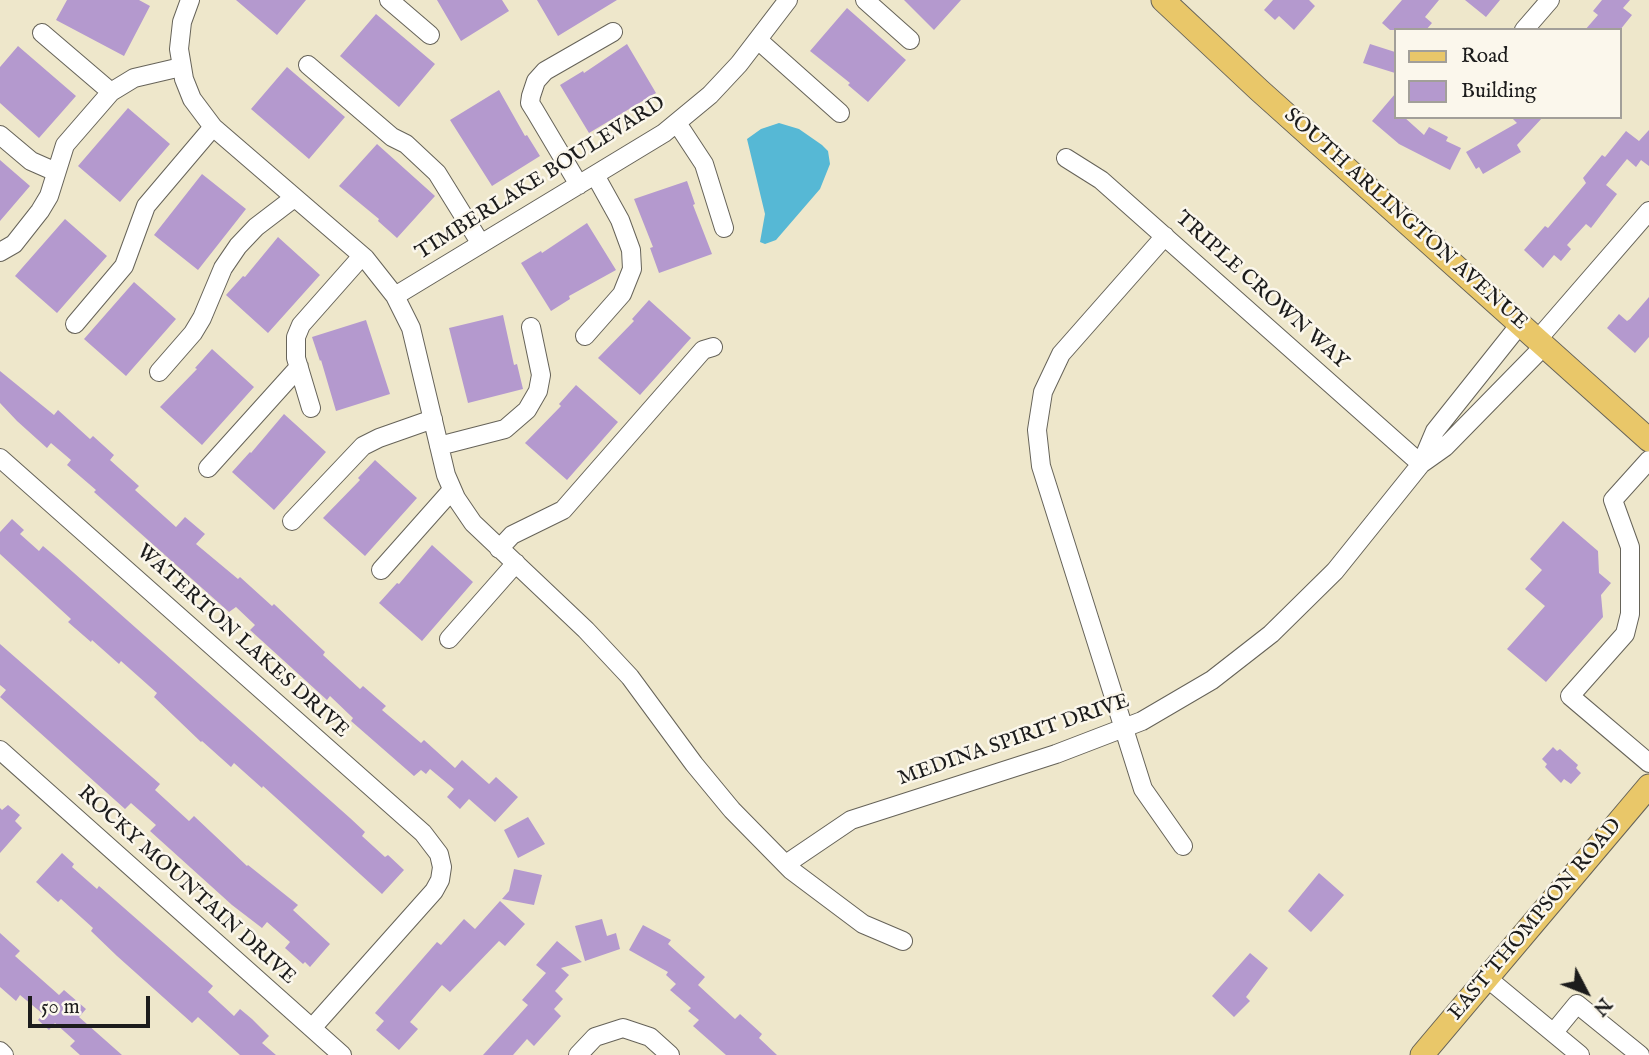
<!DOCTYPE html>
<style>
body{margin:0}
#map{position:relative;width:1649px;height:1055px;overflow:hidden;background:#eee7cb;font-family:"IM FELL English",serif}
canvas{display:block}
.legend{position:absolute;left:1394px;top:28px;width:228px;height:91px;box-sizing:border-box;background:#fbf7ec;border:2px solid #a29f99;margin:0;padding:9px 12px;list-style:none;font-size:21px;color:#1c1c1c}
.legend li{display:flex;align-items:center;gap:14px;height:35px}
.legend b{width:35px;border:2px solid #a29f99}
.north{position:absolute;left:1551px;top:957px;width:70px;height:70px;-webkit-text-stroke:5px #fbf7ec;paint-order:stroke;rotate:132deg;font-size:19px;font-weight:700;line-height:28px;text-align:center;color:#1c1c1c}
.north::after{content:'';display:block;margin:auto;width:24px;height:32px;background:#1c1c1c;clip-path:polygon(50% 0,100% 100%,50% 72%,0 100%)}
.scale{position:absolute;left:28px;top:996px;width:122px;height:32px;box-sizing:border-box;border:4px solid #1c1c1c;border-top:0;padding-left:9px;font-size:21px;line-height:24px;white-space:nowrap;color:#1c1c1c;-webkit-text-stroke:5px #fbf7ec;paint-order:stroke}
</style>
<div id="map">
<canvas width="1649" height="1055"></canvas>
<ul class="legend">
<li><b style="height:9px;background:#e9c769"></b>Road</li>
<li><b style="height:19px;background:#b499ce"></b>Building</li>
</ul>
<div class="north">N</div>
<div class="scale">50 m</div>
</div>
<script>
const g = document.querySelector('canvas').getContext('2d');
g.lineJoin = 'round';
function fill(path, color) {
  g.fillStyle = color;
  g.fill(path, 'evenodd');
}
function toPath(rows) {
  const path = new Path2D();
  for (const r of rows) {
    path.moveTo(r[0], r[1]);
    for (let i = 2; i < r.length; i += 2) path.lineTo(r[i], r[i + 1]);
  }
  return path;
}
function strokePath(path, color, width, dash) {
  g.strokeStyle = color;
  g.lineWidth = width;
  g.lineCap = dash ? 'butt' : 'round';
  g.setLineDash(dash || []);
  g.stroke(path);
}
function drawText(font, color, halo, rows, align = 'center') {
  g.font = font + ' "IM FELL English",serif';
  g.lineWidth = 5;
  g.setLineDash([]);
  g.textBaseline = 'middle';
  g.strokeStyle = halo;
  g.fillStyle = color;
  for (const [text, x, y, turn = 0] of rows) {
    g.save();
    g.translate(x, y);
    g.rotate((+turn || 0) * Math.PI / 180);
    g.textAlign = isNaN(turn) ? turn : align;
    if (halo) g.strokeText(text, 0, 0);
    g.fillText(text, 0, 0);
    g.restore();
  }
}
fill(toPath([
 [779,123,799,129,822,145,828,151,830,164,820,189,776,240,765,244,760,242,765,214,747,139,761,129]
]), '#56b8d5');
fill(toPath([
 [67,0,139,0,150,6,124,56,56,20],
 [236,0,306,0,277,35],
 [437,0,502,0,509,11,461,41],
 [537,0,617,0,558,36],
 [904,0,961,0,934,30],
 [1273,0,1309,0,1315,6,1294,30,1279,16,1275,20,1264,10],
 [1402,0,1439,0,1425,17,1432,23,1426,30,1390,30,1382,23],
 [1465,0,1500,0,1486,17],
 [1602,0,1630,0,1623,8,1632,15,1620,30,1585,30,1598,15,1593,11],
 [847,8,906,60,868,102,848,85,850,83,810,51],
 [376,14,435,64,399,107,340,56],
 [627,44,656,93,589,133,560,85,583,71,584,73],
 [1370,44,1395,52,1395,73,1363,63],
 [18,46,76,96,39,138,0,103,0,67],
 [287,67,345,117,309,159,251,109],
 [499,90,525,136,527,135,540,156,492,186,450,120],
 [1395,94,1395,117,1404,117,1424,135,1429,127,1448,137,1446,141,1461,148,1450,170,1399,144,1372,121],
 [128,108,170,144,120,202,78,166],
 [1511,117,1543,117,1517,145,1521,152,1483,174,1479,167,1476,169,1466,152,1517,123],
 [1649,130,1649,166,1641,160,1636,167,1627,159,1606,185,1617,194,1591,228,1586,224,1567,245,1571,249,1561,261,1554,255,1543,268,1524,250,1545,226,1548,228,1586,183,1583,178,1602,155,1605,157,1626,131,1639,141],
 [377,144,435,196,397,238,378,221,379,219,339,186],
 [0,160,30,186,0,221],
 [202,174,246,209,198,270,154,235],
 [687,181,695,204,693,205,712,254,659,273,650,248,653,247,634,199],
 [65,219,107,256,57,313,15,276],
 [587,223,616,270,569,296,570,299,551,311,521,263,541,251,542,253],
 [278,237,320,275,268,333,226,295,243,276,245,277],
 [134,282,176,319,126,376,84,339],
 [1649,297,1649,337,1635,353,1607,328,1619,314,1627,321,1630,319],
 [649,300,691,338,640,395,598,358,634,321,632,319],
 [503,315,514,365,517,364,523,389,468,403,449,328],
 [366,320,390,394,336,411,321,360,320,361,312,337],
 [212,349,254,387,202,445,160,407,197,369,195,368],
 [0,371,54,415,58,410,90,439,93,436,114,455,110,460,139,486,135,490,176,527,185,517,205,534,196,544,238,579,240,577,272,606,274,604,325,652,323,655,360,689,363,686,386,706,382,710,421,743,424,740,455,768,462,760,489,784,496,777,518,797,495,822,469,799,460,809,447,797,454,789,430,769,426,774,421,770,414,776,351,721,353,718,330,696,327,700,250,630,255,625,236,607,229,612,94,492,96,490,67,465,71,460,51,443,47,448,17,421,0,403],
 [576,385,618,422,567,480,525,443,561,406,559,404],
 [284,414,326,452,274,510,232,472,250,452,251,453],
 [375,460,417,498,365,556,323,518,360,480,358,478],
 [12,519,24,530,20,534,39,551,43,546,56,557,350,818,365,832,362,836,385,857,388,855,404,870,382,894,263,786,262,788,234,763,231,767,202,741,201,742,154,697,157,693,121,661,119,664,92,640,91,642,68,622,71,619,0,554,0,532],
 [1563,521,1598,551,1599,573,1611,583,1601,595,1603,617,1546,682,1507,649,1545,606,1525,589,1542,570,1530,559],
 [432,545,473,582,422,641,379,603,397,583,399,584],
 [0,644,160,784,155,790,189,821,194,816,247,866,248,865,298,905,293,910,330,944,310,967,305,962,303,964,285,948,290,942,267,922,262,928,232,905,150,831,156,825,131,803,125,809,0,697,6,690,0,685],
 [1553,747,1557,751,1560,749,1578,765,1576,768,1581,773,1571,784,1564,779,1561,783,1545,767,1547,764,1542,759],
 [8,805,20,815,15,821,22,828,0,853,0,808,2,810],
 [528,817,545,844,518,858,504,830],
 [62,853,74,864,72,867,97,889,99,886,213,986,208,992,234,1016,240,1009,252,1019,269,1036,262,1043,276,1055,240,1055,198,1017,192,1023,117,956,91,931,93,928,61,899,58,902,36,882],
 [514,869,542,875,534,905,502,899,509,891],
 [1319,873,1344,895,1311,932,1288,911],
 [500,901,525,924,505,946,499,941,450,992,442,985,410,1022,418,1029,399,1050,376,1030,384,1021,375,1013,437,942,441,945,464,919,475,929],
 [602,919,607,936,616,933,620,949,585,961,575,926],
 [643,925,671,940,668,944,705,977,698,985,735,1019,740,1014,762,1034,759,1038,777,1055,726,1055,693,1026,699,1020,688,1011,691,1008,670,990,676,984,666,975,668,972,629,950],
 [0,933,20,951,15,956,59,995,64,990,86,1009,79,1017,122,1055,80,1055,70,1046,75,1041,55,1023,49,1030,38,1020,43,1014,20,995,16,1001,0,987],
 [557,941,582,962,561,968,569,975,555,991,563,999,554,1009,561,1016,534,1046,527,1039,513,1055,483,1055,528,1005,522,1000,546,973,536,965],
 [1250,953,1268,968,1246,997,1250,1001,1234,1017,1212,996]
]), '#b499ce');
const minor = toPath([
 [190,0,182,22,179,49,184,79,192,99,213,127,365,258,395,296,411,328,446,475,456,498,473,523,586,630,630,677,694,764,732,810,791,870,863,924,903,941],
 [389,0,430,35],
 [865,0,910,40],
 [1524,30,1550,0],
 [42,33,111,92],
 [758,40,840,113],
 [308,65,392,137,406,144,437,173,481,244],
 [677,123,704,164,724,228],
 [0,135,31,161,56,172],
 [579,185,535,111,530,103,531,96,536,81,545,71,613,32],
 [1165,236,1061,354,1043,392,1037,430,1041,466,1143,789,1183,846],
 [0,252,14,244,40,211,49,196,65,145,111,92,134,78,181,67],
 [395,296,664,133,710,95,739,64,788,0],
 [1521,323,1435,431,1421,464,1445,447,1545,345],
 [75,324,124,266,146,206,213,127],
 [585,336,622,294,632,269,631,250,620,220,595,175],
 [1538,339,1649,211],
 [159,372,193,333,202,318,223,268,238,246,256,227,294,198],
 [311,408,296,358,296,337,301,325,362,256],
 [439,446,505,429,527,410,538,391,541,375,531,327],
 [0,458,423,833,439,854,442,867,440,880,434,891,312,1028],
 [1649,460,1613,500,1630,547,1630,614,1625,634,1570,696,1649,763],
 [208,468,299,367],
 [292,521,363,446,379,438,433,419],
 [499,549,512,535,563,510,703,350,713,347],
 [381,570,452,490],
 [449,639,516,563],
 [0,750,342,1055],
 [786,864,851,820,1056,754,1142,721,1212,680,1271,634,1335,571,1421,464,1101,180,1066,158],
 [1487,978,1580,1055],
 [1554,1032,1577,1004,1640,1055],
 [0,1051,4,1055],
 [578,1055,595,1037,623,1028,650,1037,670,1055]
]);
const major = toPath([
 [1163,0,1259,90,1649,440],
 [1422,1055,1649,786]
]);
strokePath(minor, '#666359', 20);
strokePath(major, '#666359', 25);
strokePath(minor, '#fff', 18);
strokePath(major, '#e9c769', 23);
drawText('21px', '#1c1c1c', '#fbf7ec', [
 ["TIMBERLAKE BOULEVARD",541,179,-32],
 ["SOUTH ARLINGTON AVENUE",1405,220,42],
 ["TRIPLE CROWN WAY",1261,291,42],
 ["WATERTON LAKES DRIVE",242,642,42],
 ["MEDINA SPIRIT DRIVE",1014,741,-19],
 ["ROCKY MOUNTAIN DRIVE",186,886,42],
 ["EAST THOMPSON ROAD",1536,920,-50]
]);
</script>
